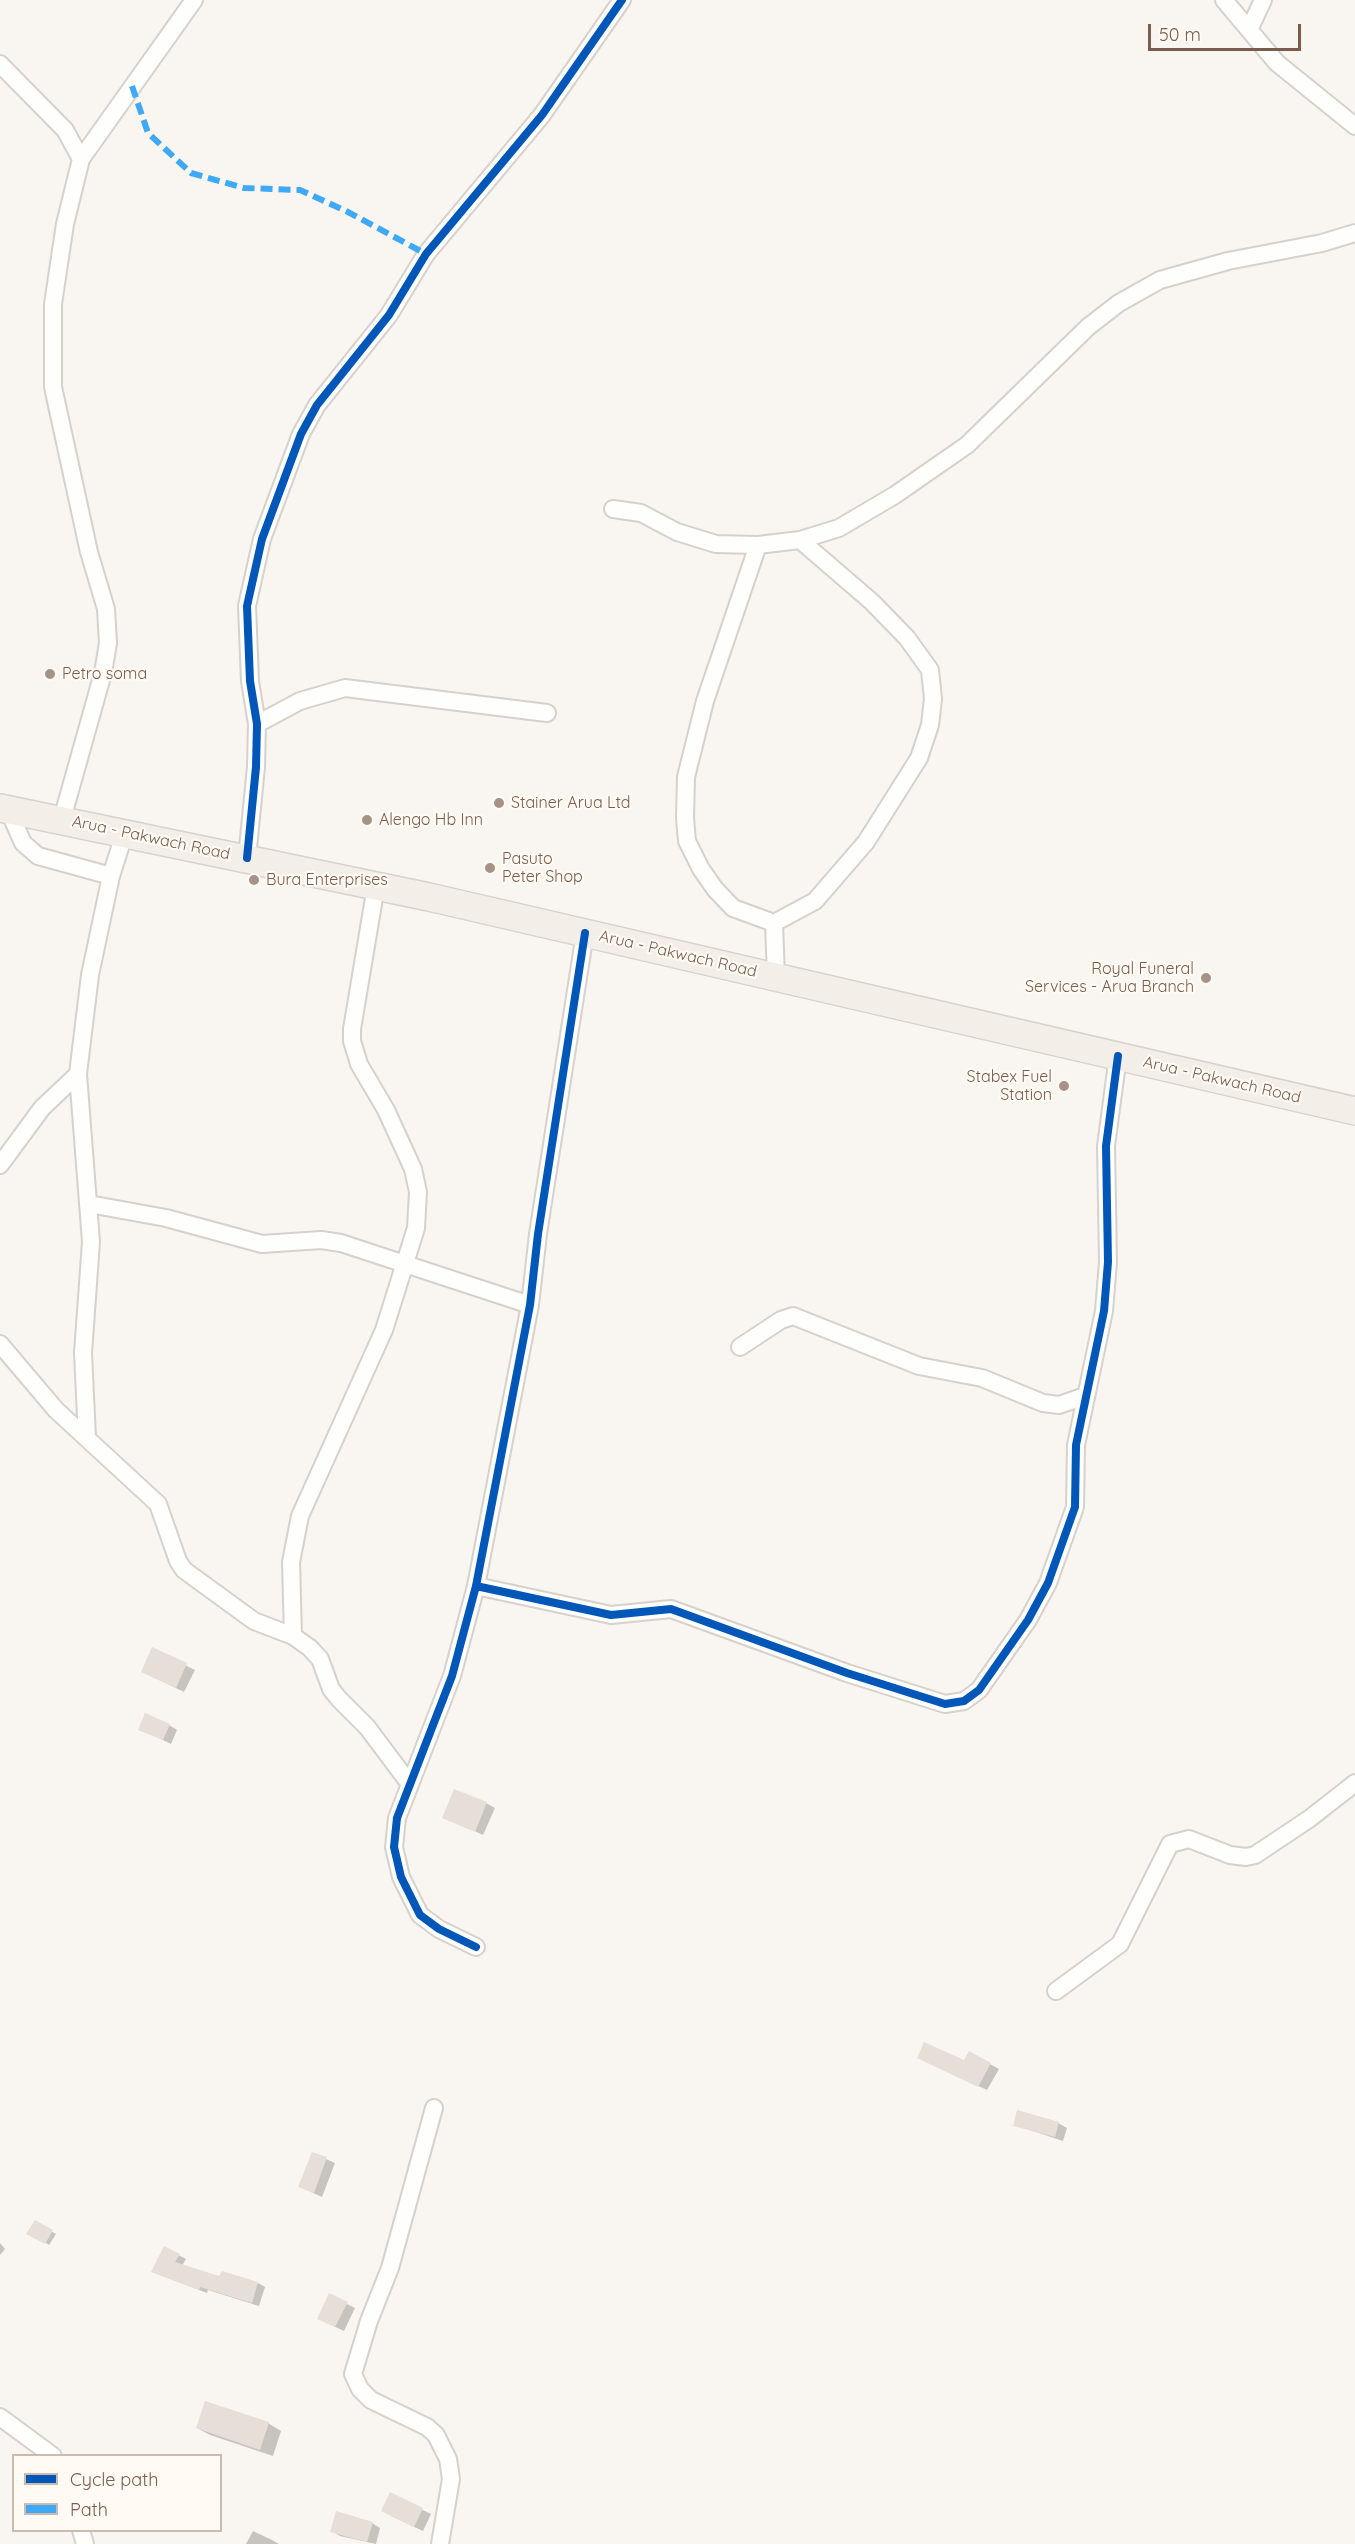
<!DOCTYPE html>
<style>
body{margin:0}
#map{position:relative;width:1355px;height:2544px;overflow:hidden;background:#f9f5f0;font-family:Quicksand,sans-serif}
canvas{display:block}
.legend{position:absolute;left:12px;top:2454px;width:210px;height:78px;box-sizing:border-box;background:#fffaf3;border:2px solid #cabbb1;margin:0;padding:8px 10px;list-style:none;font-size:18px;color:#7a5c4d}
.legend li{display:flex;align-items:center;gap:12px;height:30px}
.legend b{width:30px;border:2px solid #cabbb1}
.scale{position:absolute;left:1148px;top:24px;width:153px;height:27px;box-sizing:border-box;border:3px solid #7a5c4d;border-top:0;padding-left:8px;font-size:18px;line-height:21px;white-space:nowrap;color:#7a5c4d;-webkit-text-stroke:4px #fffaf3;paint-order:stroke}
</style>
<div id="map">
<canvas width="1355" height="2544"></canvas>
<ul class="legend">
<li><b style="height:8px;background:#0057b8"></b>Cycle path</li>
<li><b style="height:8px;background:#3fa9f5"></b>Path</li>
</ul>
<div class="scale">50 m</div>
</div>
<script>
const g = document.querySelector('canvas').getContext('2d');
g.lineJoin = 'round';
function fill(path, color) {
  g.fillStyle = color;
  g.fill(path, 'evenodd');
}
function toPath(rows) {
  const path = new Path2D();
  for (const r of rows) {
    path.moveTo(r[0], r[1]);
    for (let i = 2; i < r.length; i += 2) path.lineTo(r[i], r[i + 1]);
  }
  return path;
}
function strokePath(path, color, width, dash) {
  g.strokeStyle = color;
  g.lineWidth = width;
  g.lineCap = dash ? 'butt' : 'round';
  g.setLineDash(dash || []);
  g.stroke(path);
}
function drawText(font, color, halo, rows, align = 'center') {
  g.font = font + ' Quicksand,sans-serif';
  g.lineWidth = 4.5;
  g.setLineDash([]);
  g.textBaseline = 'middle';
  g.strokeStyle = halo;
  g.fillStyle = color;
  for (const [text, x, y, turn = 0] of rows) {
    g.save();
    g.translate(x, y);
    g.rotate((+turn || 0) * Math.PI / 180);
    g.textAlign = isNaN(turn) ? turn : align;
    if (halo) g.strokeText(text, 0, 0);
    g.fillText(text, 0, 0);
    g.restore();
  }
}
fill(toPath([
 [153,1649,195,1670,184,1692,151,1676],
 [169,1725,177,1730,171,1744,140,1729],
 [486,1803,495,1808,483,1835,444,1817],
 [970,2053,999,2069,987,2090,927,2062,965,2062],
 [1058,2123,1067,2128,1063,2141,1015,2125],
 [326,2159,335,2163,322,2197,300,2187],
 [35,2222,56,2234,49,2245,29,2233],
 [0,2243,5,2249,0,2255],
 [165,2248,186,2259,182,2266,220,2278,258,2283,265,2287,259,2306,208,2290,207,2293,160,2275],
 [347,2304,355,2308,344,2331,327,2323],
 [268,2423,281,2431,273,2456,210,2435,197,2428],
 [390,2494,431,2514,423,2531,391,2516],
 [372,2523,380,2528,376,2544,340,2536,332,2531],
 [253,2531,272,2540,279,2544,246,2544]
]), '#0003');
fill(toPath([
 [152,1647,187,1663,176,1688,141,1672],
 [145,1713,170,1724,163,1740,138,1730],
 [454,1789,487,1802,475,1832,442,1818],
 [924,2042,964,2060,969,2051,991,2063,978,2087,917,2058],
 [1017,2110,1059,2122,1055,2137,1013,2126],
 [312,2152,327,2157,314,2193,298,2187],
 [35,2220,53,2230,45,2244,26,2234],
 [164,2246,180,2254,175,2262,219,2276,222,2271,258,2282,252,2303,200,2287,199,2290,151,2272],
 [329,2293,348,2302,335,2327,317,2319],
 [205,2401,269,2422,260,2450,196,2428],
 [390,2492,423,2508,414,2527,381,2511],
 [336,2511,373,2522,367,2542,330,2532]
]), '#e6ded7');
const minor = toPath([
 [1224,0,1277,63,1355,126],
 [1249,30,1263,0],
 [0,64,65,130,81,159],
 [613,509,641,513,677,532,716,544,758,545,800,540,839,528,895,495,967,445,1088,327,1119,303,1160,280,1228,261,1322,243,1355,233],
 [758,545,705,701,686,777,685,818,687,841,701,869,715,889,733,908,774,923,776,977],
 [257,724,300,701,345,688,547,713],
 [8,809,23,843,38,856,111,876],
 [62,819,103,673,108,643,106,609,89,552,53,387,53,304,65,224,81,159,194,0],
 [247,858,256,767,257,724,250,681,247,606,262,539,301,434,317,405,389,315,426,254,542,115,622,0],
 [774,923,815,901,866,842,919,758,930,725,933,699,930,670,907,638,872,602,800,540],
 [0,1165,42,1108,78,1074],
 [89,1204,166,1218,262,1244,321,1240,341,1243,530,1305],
 [0,1344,56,1410,158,1504,178,1561,184,1570,254,1621,293,1636,310,1648,320,1659,331,1689,339,1699,367,1727,409,1783],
 [740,1347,781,1320,793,1316,919,1366,982,1378,1043,1403,1059,1405,1085,1396],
 [87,1438,83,1353,91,1242,78,1074,90,975,111,876,125,832],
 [476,1586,611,1615,671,1609,847,1673,945,1704,964,1701,979,1690,1028,1620,1048,1583,1075,1507,1076,1445,1104,1311,1108,1262,1106,1146,1118,1056],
 [293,1636,291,1562,300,1516,384,1330,416,1228,418,1192,413,1169,386,1110,359,1064,352,1041,352,1029,376,886],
 [476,1947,439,1929,420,1915,401,1877,394,1847,397,1818,452,1676,476,1586,530,1305,538,1234,585,933],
 [1056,1991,1120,1944,1170,1844,1189,1839,1230,1855,1246,1857,1255,1855,1309,1819,1355,1783],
 [434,2108,390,2268,369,2321,353,2374,360,2389,371,2400,427,2427,436,2435,448,2459,451,2479,440,2544],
 [0,2417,53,2456],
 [81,2530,85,2544]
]);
const primary = toPath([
 [0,808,429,897,1355,1111]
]);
strokePath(minor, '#d7d1cb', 20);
strokePath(primary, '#dad1cc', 30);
strokePath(minor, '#fefefd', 16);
strokePath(primary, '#f3eee8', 27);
strokePath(toPath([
 [132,86,148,133,191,173,244,188,300,190,348,212,426,254]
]), '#3fa9f5', 6, [12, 6]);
strokePath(toPath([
 [247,858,256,767,257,724,250,681,247,606,262,539,301,434,317,405,389,315,426,254,542,115,622,0],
 [476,1586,611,1615,671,1609,847,1673,945,1704,964,1701,979,1690,1028,1620,1048,1583,1075,1507,1076,1445,1104,1311,1108,1262,1106,1146,1118,1056],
 [476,1947,439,1929,420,1915,401,1877,394,1847,397,1818,452,1676,476,1586,530,1305,538,1234,585,933]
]), '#0057b8', 8);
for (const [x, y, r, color] of [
 [50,674,6,"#a69286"],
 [499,803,6,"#a69286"],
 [367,820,6,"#a69286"],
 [490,868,6,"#a69286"],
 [254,880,6,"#a69286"],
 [1206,978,6,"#a69286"],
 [1064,1086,6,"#a69286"]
]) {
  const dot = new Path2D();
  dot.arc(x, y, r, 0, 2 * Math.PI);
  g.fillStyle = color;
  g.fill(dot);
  strokePath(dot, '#fffaf3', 2);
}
drawText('16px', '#7a5c4d', '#fffaf3', [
 ["Petro soma",62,674],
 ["Stainer Arua Ltd",511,803],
 ["Alengo Hb Inn",379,820],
 ["Pasuto",502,859],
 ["Peter Shop",502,877],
 ["Bura Enterprises",266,880],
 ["Royal Funeral",1194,969,"right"],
 ["Services - Arua Branch",1194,987,"right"],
 ["Stabex Fuel",1052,1077,"right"],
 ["Station",1052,1095,"right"]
], 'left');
drawText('16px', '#7a5c4d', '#fffaf3', [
 ["Arua - Pakwach Road",151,838,12],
 ["Arua - Pakwach Road",678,954,13],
 ["Arua - Pakwach Road",1222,1080,13]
]);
</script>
